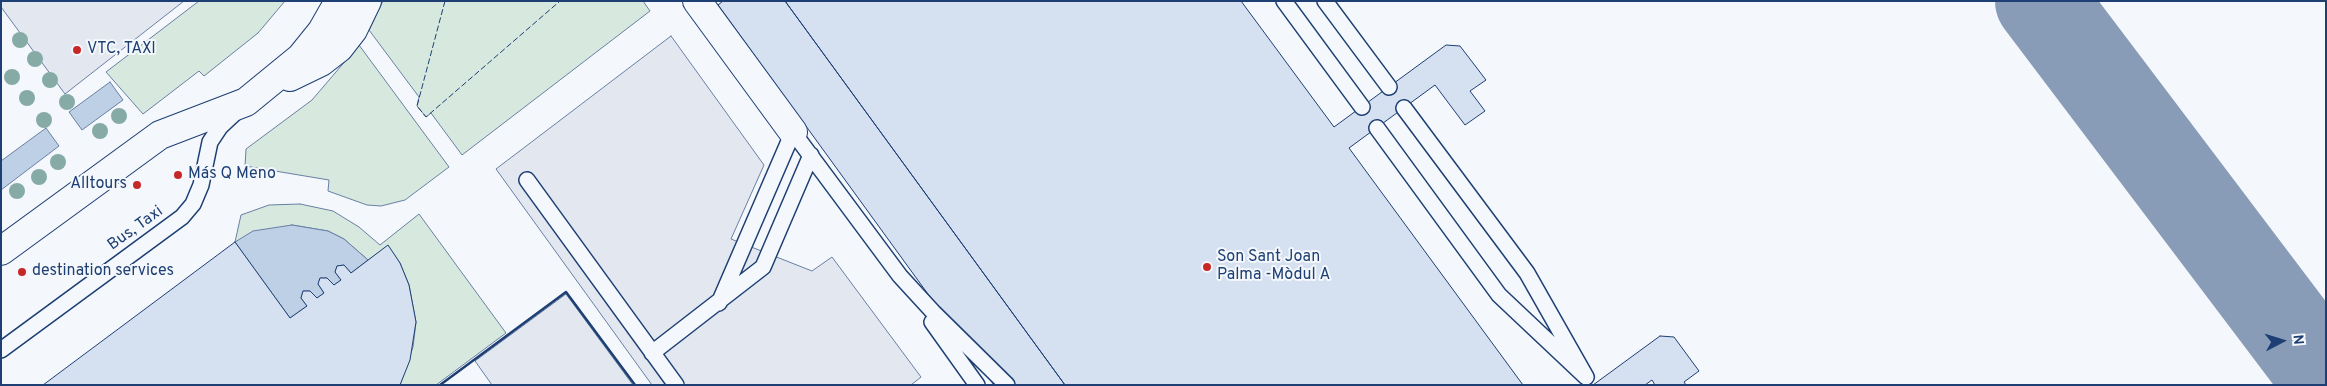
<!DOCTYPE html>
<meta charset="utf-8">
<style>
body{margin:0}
#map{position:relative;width:2327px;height:386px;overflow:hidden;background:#f4f7fb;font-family:Overpass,sans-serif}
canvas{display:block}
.frame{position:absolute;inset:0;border:2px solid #1d3f73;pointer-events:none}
.north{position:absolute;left:2257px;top:316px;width:50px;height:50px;-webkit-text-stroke:4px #f4f7fb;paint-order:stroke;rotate:85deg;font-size:14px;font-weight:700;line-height:20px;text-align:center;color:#1d3f73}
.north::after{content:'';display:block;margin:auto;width:18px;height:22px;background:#1d3f73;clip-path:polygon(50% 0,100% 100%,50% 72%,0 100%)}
</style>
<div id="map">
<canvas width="2327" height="386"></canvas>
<div class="frame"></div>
<div class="north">N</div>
</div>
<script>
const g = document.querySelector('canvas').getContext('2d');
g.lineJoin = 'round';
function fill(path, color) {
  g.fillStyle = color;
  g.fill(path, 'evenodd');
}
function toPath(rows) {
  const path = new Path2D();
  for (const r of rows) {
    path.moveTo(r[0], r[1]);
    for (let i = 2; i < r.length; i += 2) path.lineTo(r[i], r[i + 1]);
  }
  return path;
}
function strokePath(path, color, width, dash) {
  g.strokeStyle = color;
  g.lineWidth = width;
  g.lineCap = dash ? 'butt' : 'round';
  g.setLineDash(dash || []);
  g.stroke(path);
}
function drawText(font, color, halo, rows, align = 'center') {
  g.font = font + ' Overpass,sans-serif';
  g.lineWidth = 4;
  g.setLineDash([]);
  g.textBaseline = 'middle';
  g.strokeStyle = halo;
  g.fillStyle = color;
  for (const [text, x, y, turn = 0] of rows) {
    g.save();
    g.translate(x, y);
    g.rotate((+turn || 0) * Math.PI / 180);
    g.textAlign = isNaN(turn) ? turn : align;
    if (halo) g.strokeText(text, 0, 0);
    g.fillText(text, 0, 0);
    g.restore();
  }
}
const green = toPath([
 [199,1,285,1,258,33,204,76,199,71,143,114,106,72,199,1],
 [383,1,643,1,650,11,462,155,431,113,426,117,417,106,419,97,369,30,383,1],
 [359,45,449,167,405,200,381,206,367,205,328,191,329,180,245,166,246,149,312,100,359,45],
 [300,204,333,211,359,227,380,245,419,214,506,333,436,385,400,385,413,347,416,322,409,285,400,263,388,246,368,260,344,239,328,231,292,225,235,242,241,215,269,205,300,204]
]);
fill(green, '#d7e8df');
strokePath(green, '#687fa3', 1);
const parking = toPath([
 [1,1,184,1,65,94,1,7,1,1],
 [671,36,764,165,731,239,812,271,832,257,921,377,911,385,652,385,496,169,671,36],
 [566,294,633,385,492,385,475,361,566,294]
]);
fill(parking, '#e3e8f0');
strokePath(parking, '#687fa3', 1);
const water = toPath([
 [110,82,123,100,82,130,69,112,110,82],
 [46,128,59,146,1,190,1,161,46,128],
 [292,225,328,231,344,239,368,260,351,273,344,265,337,266,335,272,341,280,334,285,327,278,320,278,318,284,324,293,317,298,310,291,303,291,301,298,307,306,290,318,235,242,253,231,292,225]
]);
fill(water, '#bed0e5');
strokePath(water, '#687fa3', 1);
strokePath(toPath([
 [2041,1,2326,378]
]), '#889bb7', 92);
const building = toPath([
 [723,1,785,1,1065,385,994,385,718,5,723,1],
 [785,1,1241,1,1334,127,1446,45,1460,46,1486,80,1470,91,1485,111,1465,125,1435,85,1349,148,1523,385,1065,385,785,1],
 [235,242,290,318,307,306,301,298,303,291,310,291,317,298,324,293,318,284,320,278,327,278,334,285,341,280,335,272,337,266,344,265,351,273,388,245,400,263,409,285,416,322,410,360,400,385,43,385,235,242],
 [1660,336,1674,337,1699,371,1684,382,1686,385,1655,385,1652,380,1645,385,1593,385,1660,336]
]);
fill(building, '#d5e0f0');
strokePath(building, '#1d3f73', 1);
const service = toPath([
 [1284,1,1362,107],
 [1325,1,1389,87],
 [1377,128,1499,295,1586,377,1527,273,1404,108],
 [527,180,676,385],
 [719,303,793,132,900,276,934,313,1007,385],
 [932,322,977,385],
 [1,350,182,217,193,204,201,185,210,142,220,127,236,112],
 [652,353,763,267,811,155]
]);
const minor = toPath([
 [697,1,793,132],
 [290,77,321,62,339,48,353,30,367,1],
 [1,251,160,135,246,102,301,57,322,31,339,1]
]);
strokePath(service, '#1d3f73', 18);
strokePath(minor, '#1d3f73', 30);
strokePath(service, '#f4f7fb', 15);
strokePath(minor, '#f4f7fb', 28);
strokePath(toPath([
 [445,1,417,106,426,117,560,1]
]), '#1d3f73', 1, [6, 2.5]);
strokePath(toPath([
 [440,385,566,292,635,385]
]), '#1d3f73', 2.5);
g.fillStyle = '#86aba6';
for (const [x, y] of [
 [20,40],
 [35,59],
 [12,77],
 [50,80],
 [27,98],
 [67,102],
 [119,116],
 [44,120],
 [100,131],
 [58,162],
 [39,177],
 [17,191]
]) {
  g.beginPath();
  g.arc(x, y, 8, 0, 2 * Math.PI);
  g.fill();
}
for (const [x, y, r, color] of [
 [77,50,5,"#c62828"],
 [178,175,5,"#c62828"],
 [137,185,5,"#c62828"],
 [1207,267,5,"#c62828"],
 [22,272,5,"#c62828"]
]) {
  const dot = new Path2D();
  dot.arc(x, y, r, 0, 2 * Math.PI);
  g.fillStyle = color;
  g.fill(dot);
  strokePath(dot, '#f4f7fb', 2);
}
drawText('16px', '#1d3f73', '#f4f7fb', [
 ["VTC, TAXI",87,50],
 ["Más Q Meno",188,175],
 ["Alltours",127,185,"right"],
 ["Son Sant Joan",1217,258],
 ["Palma -Mòdul A",1217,276],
 ["destination services",32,272]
], 'left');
drawText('16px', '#1d3f73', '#f4f7fb', [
 ["Bus, Taxi",136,229,-36]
]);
</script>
